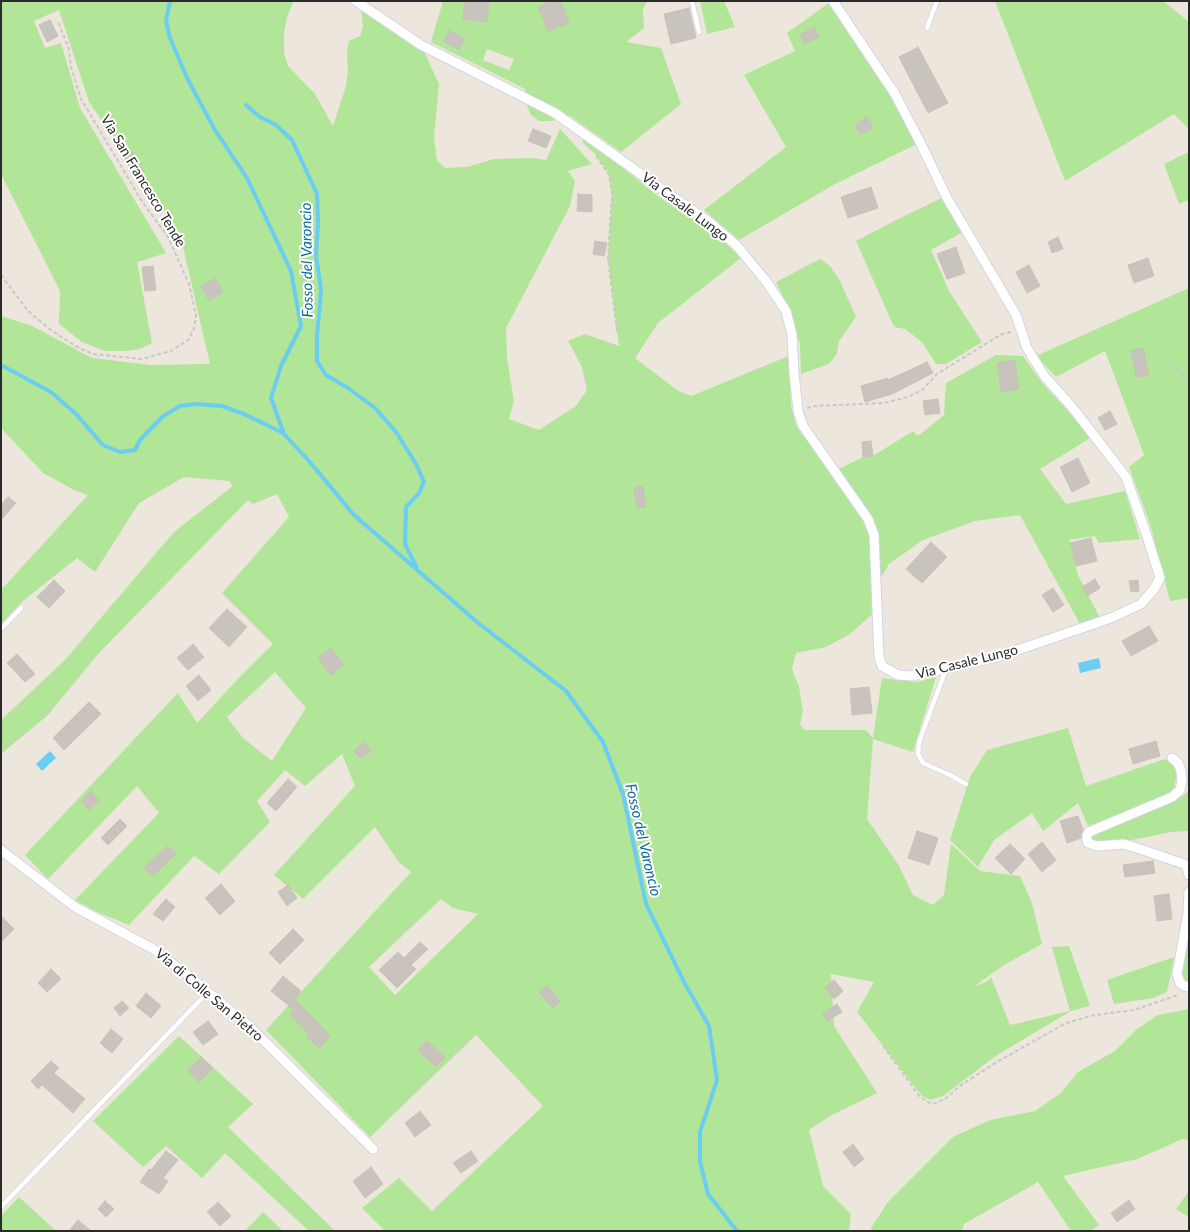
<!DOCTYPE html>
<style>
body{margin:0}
#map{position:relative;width:1190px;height:1232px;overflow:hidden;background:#ede6dc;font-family:Lato,sans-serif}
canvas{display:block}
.frame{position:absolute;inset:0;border:2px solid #2a2a2a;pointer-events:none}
</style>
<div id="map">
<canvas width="1190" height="1232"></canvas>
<div class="frame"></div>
</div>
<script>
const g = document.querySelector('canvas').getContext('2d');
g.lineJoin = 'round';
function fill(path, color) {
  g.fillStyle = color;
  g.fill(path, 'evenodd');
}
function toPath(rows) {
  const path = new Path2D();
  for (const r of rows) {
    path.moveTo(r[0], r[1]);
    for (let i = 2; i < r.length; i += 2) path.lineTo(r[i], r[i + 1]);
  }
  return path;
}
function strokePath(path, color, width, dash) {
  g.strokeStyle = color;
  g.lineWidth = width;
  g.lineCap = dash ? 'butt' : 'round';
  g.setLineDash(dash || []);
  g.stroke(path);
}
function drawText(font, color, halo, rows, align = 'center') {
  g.font = font + ' Lato,sans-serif';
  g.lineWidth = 4;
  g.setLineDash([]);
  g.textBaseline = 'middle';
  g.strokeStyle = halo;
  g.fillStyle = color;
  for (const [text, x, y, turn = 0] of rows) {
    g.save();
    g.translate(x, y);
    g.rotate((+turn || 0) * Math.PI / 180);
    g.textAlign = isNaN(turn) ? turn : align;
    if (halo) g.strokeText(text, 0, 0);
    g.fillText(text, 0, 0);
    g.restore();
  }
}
fill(toPath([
 [1,1,294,1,287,17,284,33,284,53,288,66,315,94,333,126,346,86,348,70,347,53,349,41,360,36,363,27,361,9,349,1,356,1,421,45,439,84,434,137,437,160,445,168,467,167,494,159,531,158,546,160,560,129,592,164,568,171,575,181,570,206,506,328,507,358,514,401,509,419,539,430,576,406,587,390,582,367,568,341,585,334,619,346,608,258,612,193,609,174,595,154,582,142,584,137,658,196,718,236,741,258,658,323,635,358,677,390,691,396,789,356,791,406,796,425,802,435,810,437,835,471,863,457,873,456,913,431,918,436,944,415,946,383,996,355,1023,356,1042,383,1092,437,1040,469,1066,504,1125,491,1140,539,1099,543,1095,536,1069,540,1078,575,1100,618,1080,624,1020,515,975,521,923,540,889,564,876,586,877,610,850,634,826,647,796,653,792,669,799,687,803,711,800,724,804,730,866,730,873,738,882,678,917,682,936,677,913,752,873,739,867,819,898,864,913,895,933,905,944,895,951,844,980,871,1020,876,1032,903,1042,944,1004,965,973,987,988,981,991,977,1010,1025,1070,1011,1052,947,1069,946,1090,1006,1071,1011,997,1055,943,1096,930,1100,921,1095,857,1012,874,982,831,974,834,1026,877,1093,832,1115,809,1130,823,1186,851,1214,849,1231,385,1231,362,1208,399,1178,432,1211,543,1106,476,1035,370,1137,266,1030,411,872,398,861,375,827,303,899,274,875,355,786,342,754,305,786,285,770,257,801,270,822,219,874,194,856,129,925,97,912,75,900,159,813,137,786,48,879,25,855,178,693,197,723,238,679,273,644,222,593,289,517,277,494,253,504,248,500,98,654,48,715,1,754,1,720,65,660,174,532,233,486,229,481,184,477,139,503,95,572,77,558,23,601,1,624,1,590,88,495,76,491,43,473,1,428,1,314,4,317,32,326,92,358,151,365,210,364,180,234,89,102,59,10,34,21,45,48,61,43,80,108,166,253,137,262,152,343,140,349,127,351,105,351,82,342,59,324,60,291,1,174],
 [275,672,306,708,272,761,243,738,227,717],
 [441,899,453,908,478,914,395,995,369,967],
 [443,1,647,1,643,9,644,28,626,42,661,48,681,104,621,152,570,116,551,121,539,121,531,115,528,108,525,89,431,42],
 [487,49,514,59,509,70,483,60],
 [700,1,724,1,735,27,707,34],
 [995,1,1163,1,1189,22,1189,129,1174,114,1065,181],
 [829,3,881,79,917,144,835,184,739,240,704,210,786,147,744,75,795,51,787,33],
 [1189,152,1189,200,1179,204,1164,164],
 [944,197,964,231,931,250,949,291,982,342,946,364,936,364,922,342,905,329,894,327,856,241,900,218],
 [820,259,830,266,840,281,856,317,839,341,837,354,829,364,801,374,800,344,787,305,776,282],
 [1189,288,1189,598,1170,601,1151,527,1129,467,1144,455,1105,351,1056,377,1036,356],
 [1068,728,1086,786,1165,759,1174,766,1177,773,1174,789,1169,794,1088,826,1078,803,1043,831,1032,813,994,840,978,867,950,840,970,777,987,750],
 [1189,791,1189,831,1171,832,1127,841,1097,843,1092,841,1091,837,1096,832,1181,797],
 [1189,922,1189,981,1188,981,1183,979,1181,970],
 [1174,957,1167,992,1153,998,1114,1004,1107,980],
 [1189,1009,1189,1140,1183,1139,1137,1159,1063,1176,1099,1225,1090,1231,1071,1231,1038,1182,964,1224,962,1231,872,1231,871,1228,888,1202,953,1137,990,1120,1035,1111,1061,1093,1078,1072,1115,1051,1136,1030,1158,1015],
 [179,1036,253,1104,228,1127,335,1231,309,1231,225,1153,202,1178,166,1146,143,1167,93,1121],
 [1189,1191,1189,1217,1176,1209],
 [19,1197,56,1231,1,1231,1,1216],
 [263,1212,283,1231,245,1231]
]), '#b1e597');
fill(toPath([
 [1099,658,1101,668,1080,673,1078,663],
 [50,751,56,758,42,771,36,764]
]), '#6ccdf2');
strokePath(toPath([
 [170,1,166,21,170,38,188,80,215,130,247,178,291,271,301,326,281,366,271,398,284,434,309,461,354,515,477,622,566,691,603,742,623,794,646,904,684,982,709,1026,717,1080,700,1132,700,1161,708,1194,737,1231],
 [246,105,260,117,276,125,292,140,317,194,318,224,316,255,321,290,317,336,317,361,326,375,348,388,375,408,396,432,416,464,424,482,419,493,406,507,405,544,417,568],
 [1,365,51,392,76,414,103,445,120,452,135,450,140,440,162,417,180,406,196,404,222,406,244,414,283,433]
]), '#6ccdf2', 4);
const building = toPath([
 [465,1,489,1,487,22,463,19,465,1],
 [552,1,561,1,569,23,548,31,538,7,552,1],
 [689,8,696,38,671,44,664,14,689,8],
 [50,20,58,36,47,42,39,25,50,20],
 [814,27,819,37,805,44,800,35,814,27],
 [449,31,465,38,459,49,444,42,449,31],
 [918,47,948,103,928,113,899,57,918,47],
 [867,117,873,127,861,135,855,126,867,117],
 [533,129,551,136,546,148,528,141,533,129],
 [133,152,144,172,134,177,124,156,133,152],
 [871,187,878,208,848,218,841,197,871,187],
 [578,194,592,195,592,212,577,211,578,194],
 [1058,237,1063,249,1052,253,1048,242,1058,237],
 [595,241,607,243,604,256,593,254,595,241],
 [956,247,965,273,947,279,937,254,956,247],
 [1148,258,1154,276,1134,283,1128,265,1148,258],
 [1029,265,1040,286,1027,293,1016,272,1029,265],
 [153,266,156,290,145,291,142,267,153,266],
 [215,278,223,292,209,300,201,287,215,278],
 [1143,348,1149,375,1136,377,1131,351,1143,348],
 [1015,360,1019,389,1001,392,997,363,1015,360],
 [927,362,933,373,892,394,865,402,861,386,888,378,888,380,927,362],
 [938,399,940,413,925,415,923,401,938,399],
 [1110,411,1117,424,1105,430,1098,418,1110,411],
 [871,441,873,456,863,457,862,442,871,441],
 [1078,458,1090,483,1072,492,1060,467,1078,458],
 [643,486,646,507,637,508,634,488,643,486],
 [8,497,16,503,1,520,1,505,8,497],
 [1091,538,1097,561,1076,566,1070,543,1091,538],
 [931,542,947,557,922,583,906,569,931,542],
 [1095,579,1100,588,1087,596,1082,587,1095,579],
 [54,580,65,591,49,608,37,597,54,580],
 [1138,580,1139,591,1131,592,1129,581,1138,580],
 [1053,588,1064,605,1053,612,1042,595,1053,588],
 [227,609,247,627,229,647,209,628,227,609],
 [1149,626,1158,641,1131,656,1122,641,1149,626],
 [193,644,204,657,188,670,177,658,193,644],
 [331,648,344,665,331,675,318,658,331,648],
 [17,654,35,674,25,682,7,663,17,654],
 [199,675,211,690,198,701,186,686,199,675],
 [869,687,872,713,852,715,850,689,869,687],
 [89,702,101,714,64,750,53,738,89,702],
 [1156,741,1160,756,1133,764,1129,749,1156,741],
 [363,742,371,750,362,759,354,752,363,742],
 [288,779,297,787,276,811,267,803,288,779],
 [91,791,99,800,89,810,81,801,91,791],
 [1078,816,1083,830,1081,838,1067,843,1060,821,1078,816],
 [120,819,127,826,108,845,101,838,120,819],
 [917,831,938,838,929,865,908,858,917,831],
 [1042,842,1056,860,1042,872,1028,854,1042,842],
 [1010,844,1025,859,1011,874,995,858,1010,844],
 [168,846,176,854,152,876,144,867,168,846],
 [1153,861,1155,873,1125,877,1123,865,1153,861],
 [221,884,235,901,220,915,205,898,221,884],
 [288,885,297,898,287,906,278,892,288,885],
 [1169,894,1172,919,1157,921,1154,896,1169,894],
 [166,899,175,907,163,921,153,914,166,899],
 [1,916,14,929,1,942,1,916],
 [293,929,304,940,280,964,269,953,293,929],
 [420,942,428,949,411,965,416,969,397,988,379,970,398,952,404,958,420,942],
 [51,969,61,979,47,992,38,983,51,969],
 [283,976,301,991,295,999,330,1036,319,1048,306,1036,309,1034,290,1014,294,1010,271,991,283,976],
 [834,980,843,991,834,999,825,988,834,980],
 [547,985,560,1001,553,1008,539,992,547,985],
 [146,993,161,1006,151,1018,136,1006,146,993],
 [122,1001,129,1008,120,1016,114,1008,122,1001],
 [837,1004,842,1012,827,1021,822,1013,837,1004],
 [208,1021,218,1034,203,1045,193,1032,208,1021],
 [111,1029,123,1039,112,1053,100,1043,111,1029],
 [427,1041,445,1057,436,1067,418,1050,427,1041],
 [201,1057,213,1068,199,1082,188,1071,201,1057],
 [51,1061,59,1068,54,1073,85,1099,73,1113,42,1085,38,1089,31,1081,51,1061],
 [420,1111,431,1125,415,1137,405,1123,420,1111],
 [853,1144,864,1159,854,1167,843,1152,853,1144],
 [166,1151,178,1160,163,1178,168,1181,159,1194,140,1182,149,1169,151,1170,166,1151],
 [471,1151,478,1161,461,1173,453,1163,471,1151],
 [371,1167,383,1184,365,1198,353,1181,371,1167],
 [1129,1200,1135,1209,1117,1222,1111,1213,1129,1200],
 [105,1201,114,1209,106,1217,98,1209,105,1201],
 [218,1202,231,1216,220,1226,207,1212,218,1202],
 [78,1220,91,1231,69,1231,78,1220]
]);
fill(building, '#c8c3bc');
strokePath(building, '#c8c2b6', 1);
const lane = toPath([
 [692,1,699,32],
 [927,28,937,1],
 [1,629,21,608],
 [946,669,919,742,918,754,923,763,952,776,966,784],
 [1,1207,208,992]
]);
const street = toPath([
 [356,1,421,45,555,113,673,197,708,221,737,246,766,281,786,311,792,334,794,373,798,411,803,426,868,519,874,535,879,657,882,666,898,675,912,676,997,657,1111,618,1141,604,1154,589,1160,578,1147,536,1126,477,1072,407,1045,377,1027,348,1016,315,947,198,921,144,895,94,833,1],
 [1172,758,1178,763,1181,771,1182,781,1180,790,1172,797,1089,832,1087,835,1087,840,1088,843,1097,846,1124,844,1137,848,1184,864,1187,867,1189,875],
 [1,850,75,907,155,950,185,973,250,1027,373,1149],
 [1189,892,1188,913,1177,974,1180,983,1184,986,1189,987]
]);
strokePath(lane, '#d1d5e4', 6);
strokePath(street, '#d1d5e4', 11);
strokePath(toPath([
 [596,156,609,175,612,193,608,258,617,331],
 [1,275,28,311,52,331,79,348,93,354,142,359,171,351,188,340,194,329,196,315,189,284,168,237,143,203,81,99,71,67,69,49,58,22],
 [1166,359,1189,381],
 [807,408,815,406,884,403,908,397,922,390,937,374,1000,335,1011,332],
 [883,1046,920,1097,928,1102,933,1104,945,1099,961,1085,997,1062,1066,1023,1095,1015,1134,1010,1178,995]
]), '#c8c8c8', 2, [4, 2.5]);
strokePath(lane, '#fff', 4.5);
strokePath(street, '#fff', 9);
drawText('14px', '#2a2a2a', '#fff', [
 ["Via San Francesco Tende",143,181,59],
 ["Via Casale Lungo",685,207,37],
 ["Via Casale Lungo",967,662,-14],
 ["Via di Colle San Pietro",209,995,40]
]);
drawText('italic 15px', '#0a6b9f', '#fff', [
 ["Fosso del Varoncio",307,260,-91],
 ["Fosso del Varoncio",643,840,77]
]);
</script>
